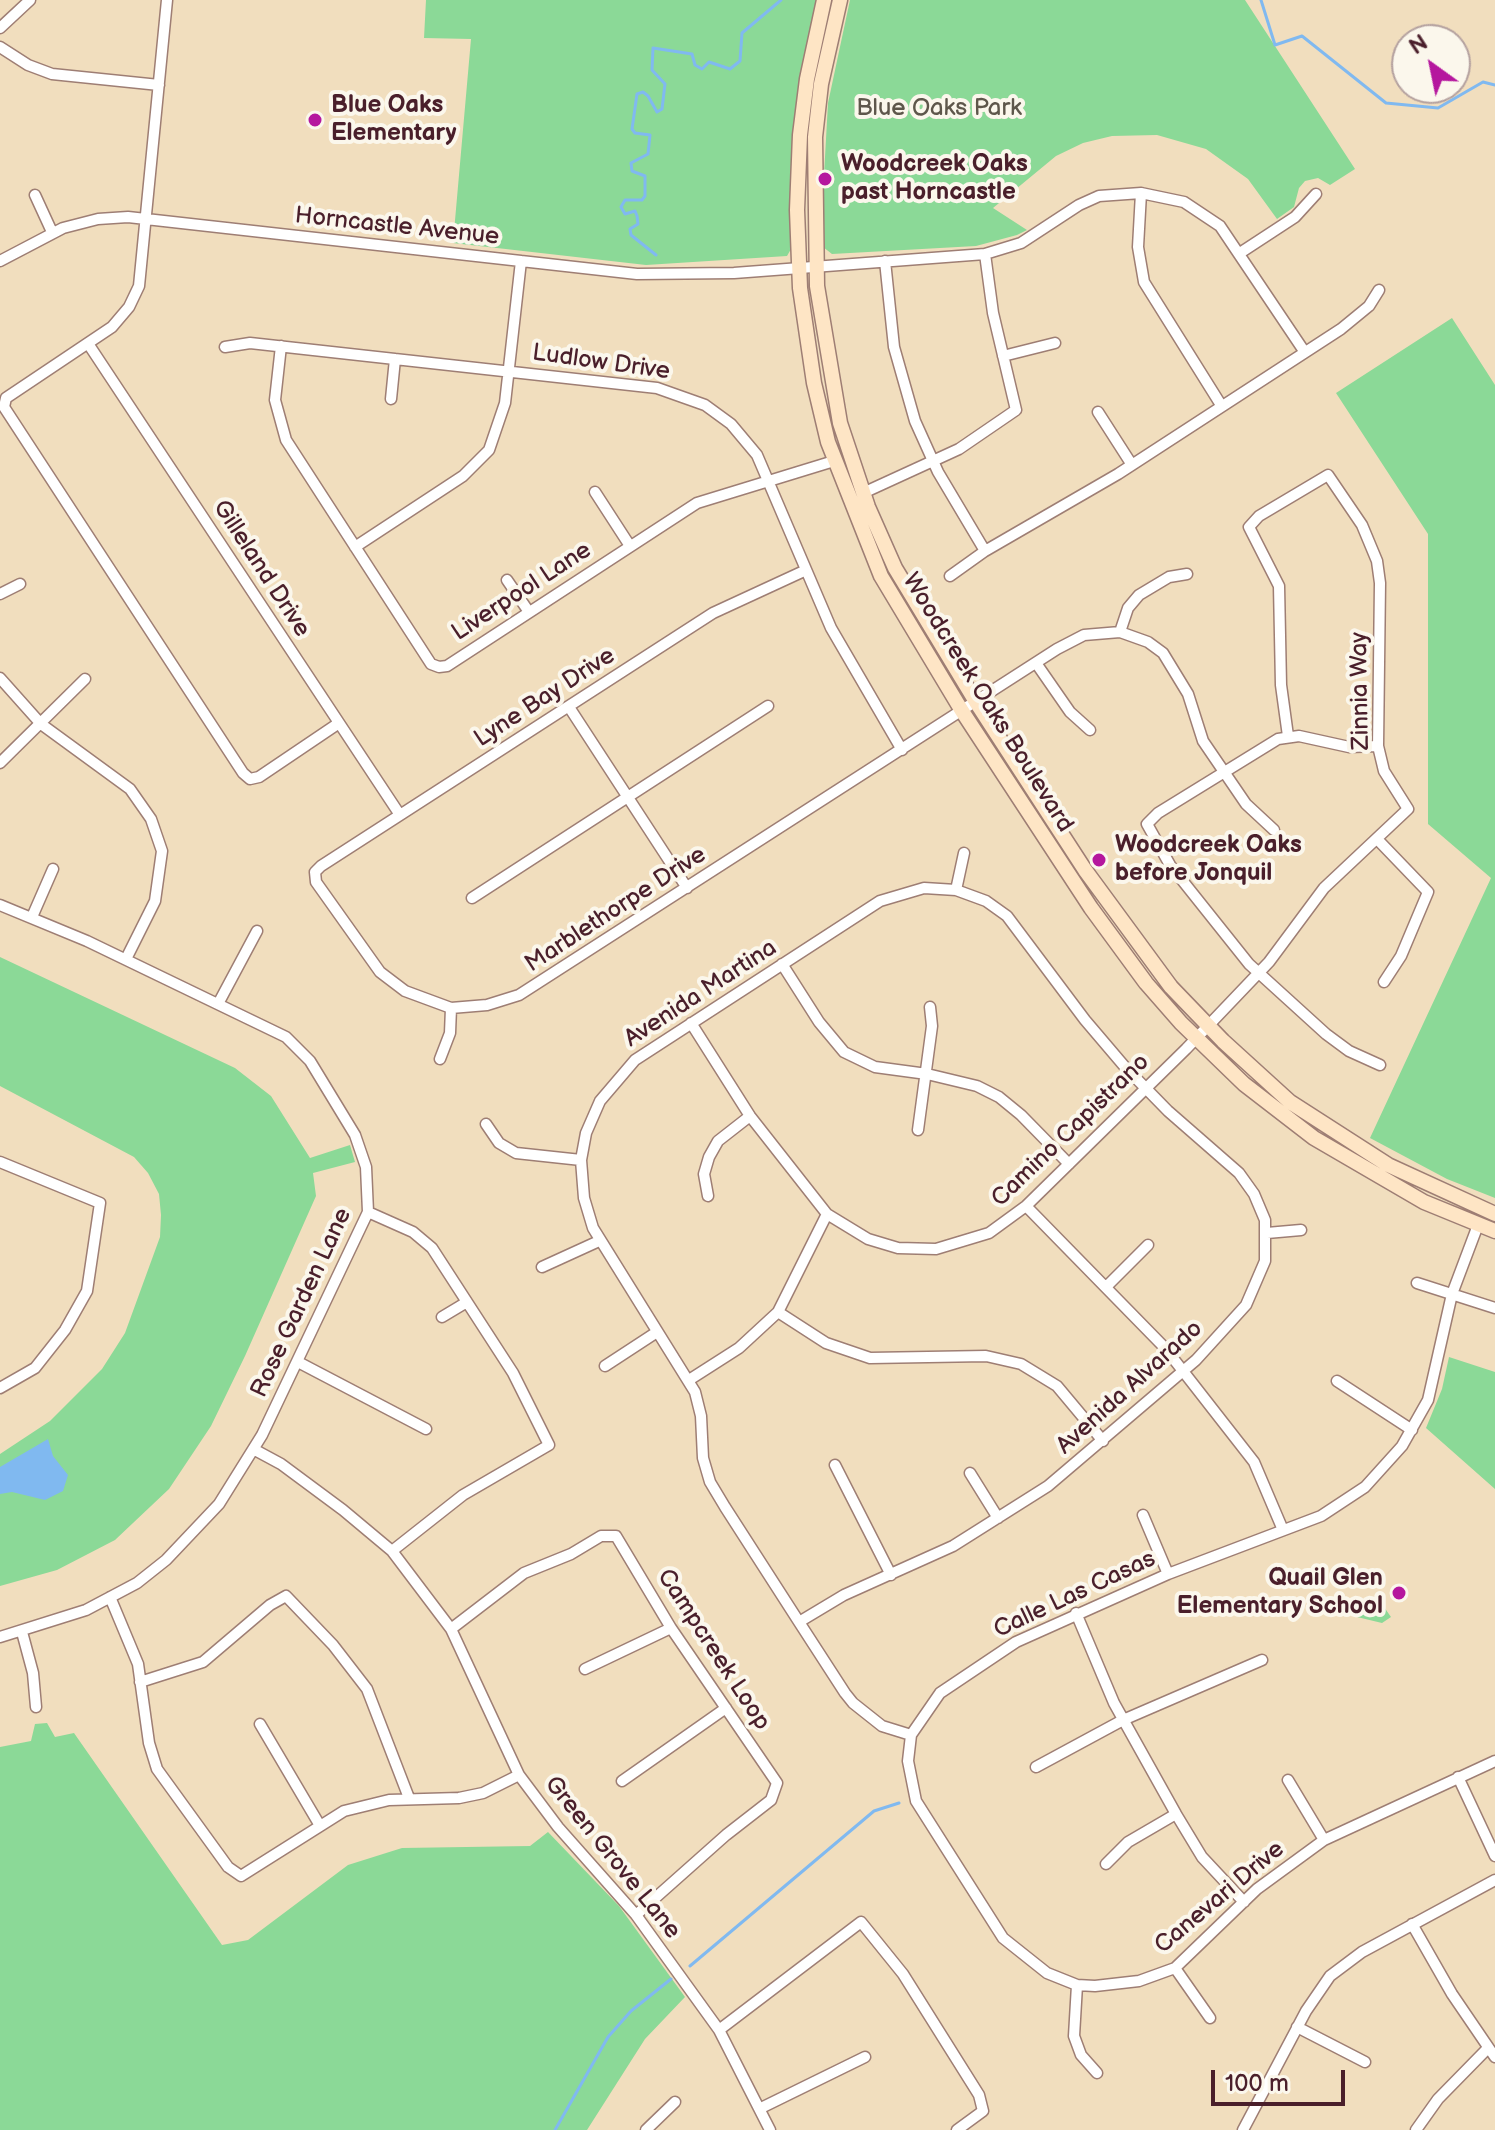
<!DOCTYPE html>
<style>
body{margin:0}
#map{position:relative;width:1495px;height:2130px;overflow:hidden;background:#f1debe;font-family:"Balsamiq Sans",sans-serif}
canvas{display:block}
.north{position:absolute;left:1391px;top:24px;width:80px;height:80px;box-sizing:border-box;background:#fbf7ec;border:2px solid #b4a19f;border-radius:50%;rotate:327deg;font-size:22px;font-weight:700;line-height:32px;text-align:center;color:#4a1f2b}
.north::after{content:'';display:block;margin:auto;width:28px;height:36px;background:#b5179e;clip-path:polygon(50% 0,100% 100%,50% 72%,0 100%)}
.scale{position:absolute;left:1211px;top:2070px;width:134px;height:36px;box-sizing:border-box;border:4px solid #4a1f2b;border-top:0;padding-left:10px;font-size:24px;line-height:28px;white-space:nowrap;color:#4a1f2b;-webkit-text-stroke:6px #fbf7ec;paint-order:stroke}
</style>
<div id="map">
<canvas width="1495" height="2130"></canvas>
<div class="north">N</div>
<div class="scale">100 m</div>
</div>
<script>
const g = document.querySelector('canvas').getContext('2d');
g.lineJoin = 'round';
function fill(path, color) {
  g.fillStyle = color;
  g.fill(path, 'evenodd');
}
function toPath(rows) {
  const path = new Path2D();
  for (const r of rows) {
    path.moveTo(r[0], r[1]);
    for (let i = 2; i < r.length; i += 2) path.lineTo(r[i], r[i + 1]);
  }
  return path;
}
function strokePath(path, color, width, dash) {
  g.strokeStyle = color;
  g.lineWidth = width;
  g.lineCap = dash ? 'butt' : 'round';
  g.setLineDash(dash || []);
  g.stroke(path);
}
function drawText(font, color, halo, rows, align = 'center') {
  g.font = font + ' "Balsamiq Sans",sans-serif';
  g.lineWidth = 8;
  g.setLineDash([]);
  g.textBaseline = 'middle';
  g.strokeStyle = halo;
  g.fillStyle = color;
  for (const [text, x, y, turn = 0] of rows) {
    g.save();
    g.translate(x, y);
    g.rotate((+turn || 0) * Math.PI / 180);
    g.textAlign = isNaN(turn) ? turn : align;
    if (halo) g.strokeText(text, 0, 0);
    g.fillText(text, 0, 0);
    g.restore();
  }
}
fill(toPath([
 [426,0,818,0,799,89,791,176,791,249,787,256,646,265,453,243,471,39,424,38],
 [850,0,1245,0,1355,169,1330,185,1318,178,1305,181,1299,188,1294,207,1277,219,1248,179,1206,149,1157,135,1112,136,1083,143,1056,156,993,208,1027,230,1017,235,976,246,832,254,823,247,821,229,828,103],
 [1452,318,1495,385,1495,1198,1447,1179,1370,1138,1491,878,1428,824,1428,534,1336,393],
 [0,957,235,1068,271,1096,310,1158,350,1145,355,1162,313,1173,316,1196,245,1356,211,1426,169,1489,115,1540,57,1570,0,1586,0,1454,50,1421,102,1369,125,1333,160,1237,161,1215,159,1194,148,1173,134,1157,0,1086],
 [1449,1357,1495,1372,1495,1489,1426,1428,1442,1389],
 [1365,1601,1384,1607,1391,1617,1382,1623,1357,1617,1360,1605],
 [47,1723,55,1737,74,1733,222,1945,248,1940,348,1865,402,1848,530,1846,548,1832,619,1906,685,1997,645,2039,587,2130,0,2130,0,1747,31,1741,35,1724]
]), '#8bd997');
fill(toPath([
 [48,1439,53,1456,68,1475,63,1491,45,1500,12,1492,0,1494,0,1467]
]), '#80b9f0');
strokePath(toPath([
 [1261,0,1275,45,1302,36,1386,103,1438,108,1483,82,1495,85],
 [656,255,631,235,630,229,638,224,637,216,635,211,625,214,621,207,625,200,642,200,645,196,645,176,632,171,631,163,648,154,650,135,635,133,632,129,637,94,643,92,648,96,657,112,662,109,665,84,652,70,653,48,692,54,695,65,702,69,709,62,730,69,740,61,742,33,781,0],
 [690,1966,874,1811,899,1803],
 [555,2130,608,2037,631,2011,671,1979]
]), '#80b9f0', 3);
const minor = toPath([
 [167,0,139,286,129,307,112,327,6,398,4,407,243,773,250,779,259,777,339,723],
 [0,28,30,0],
 [0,47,28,65,52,74,159,85],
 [1141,193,1138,247,1144,282,1221,405],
 [35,195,52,232],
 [1240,253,1295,217,1316,194],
 [0,261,63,228,98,219,128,217,637,274,734,273,985,254,1021,243,1079,205,1099,196,1141,193,1184,202,1220,226,1304,351],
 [885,261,894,347,915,421,938,472,985,551],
 [89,345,400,815],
 [281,346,275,400,286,440,431,664,439,667,447,666,697,503,834,461],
 [225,347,250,343,657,388,705,405,731,424,757,455,831,628,902,750],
 [1003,356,1055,343],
 [391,399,395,359],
 [1098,412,1132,465],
 [595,492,630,546],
 [863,493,959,449,1016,410,993,313,985,254],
 [355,547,463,476,489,450,505,403,521,261],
 [804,571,713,613,321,866,315,872,316,882,380,972,405,991,451,1008,487,1005,519,995,1057,649,1084,635,1120,632,1148,642,1163,653,1188,694,1203,741,1246,804,1274,830],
 [950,576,985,551,1118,474,1341,329,1369,306,1379,290],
 [507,580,529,612],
 [0,594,20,584],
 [1120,632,1128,608,1139,595,1169,577,1187,574],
 [1036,663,1070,712,1090,730],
 [0,678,41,724,130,789,151,819,162,851,155,901,126,959],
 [569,707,687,888],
 [1378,746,1349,747,1299,736,1278,739,1158,813,1147,824,1170,865,1249,964,1326,1034,1349,1051,1380,1065],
 [0,763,85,679],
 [1377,839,1428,892,1401,956,1384,982],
 [956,890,964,853],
 [472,898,768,706],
 [0,905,87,941,286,1037,310,1061,355,1135,366,1167,368,1212,262,1435,219,1504,166,1560,137,1583,86,1610,0,1637],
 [32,917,53,869],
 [782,964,819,1022,844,1052,875,1067,927,1074,977,1086,999,1097,1021,1115,1069,1164],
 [218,1004,257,931],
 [691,1023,750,1116,827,1214,868,1239,898,1248,936,1249,989,1233,1026,1206,1186,1049,1269,962,1324,888,1408,809,1384,771,1378,746,1380,583,1377,561,1362,525,1328,475,1259,516,1249,527,1279,586,1281,685,1288,736],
 [440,1059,450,1033,451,1008],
 [486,1124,499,1143,516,1153,581,1160],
 [918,1130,932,1026,930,1007],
 [0,1162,100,1203,87,1291,65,1330,35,1368,0,1388],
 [708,1196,704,1174,709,1157,718,1141,750,1116],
 [1026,1206,1165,1348,1254,1462,1283,1530],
 [368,1212,413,1232,432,1248,513,1373,549,1445,463,1495,392,1551],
 [1478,1225,1452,1294,1428,1400,1402,1446,1365,1487,1321,1516,1168,1574,1016,1642,940,1693,911,1735,908,1761,916,1801,1003,1938,1047,1973,1077,1985,1095,1986,1139,1981,1175,1968,1257,1889,1324,1840,1495,1761],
 [1267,1233,1301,1230],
 [542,1267,599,1241],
 [1417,1283,1495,1308],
 [1106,1287,1148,1245],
 [778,1312,826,1343,870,1358,986,1356,1021,1364,1057,1386,1103,1441],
 [442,1317,467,1302],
 [298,1362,426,1429],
 [605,1366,657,1332],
 [689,1380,739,1348,778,1312,827,1214],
 [1337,1381,1412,1430],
 [255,1450,281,1464,343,1510,392,1551,451,1629,519,1775,558,1827,636,1915,719,2030,770,2130],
 [835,1465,891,1575],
 [970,1473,998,1518],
 [1143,1515,1168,1574],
 [110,1597,138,1664,149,1743,157,1769,228,1867,241,1876,344,1811,389,1800,459,1798,483,1793,519,1775],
 [1076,1613,1114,1703,1176,1814,1202,1857,1244,1902],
 [799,1622,844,1595,953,1546,1048,1486,1196,1360,1246,1305,1265,1261,1265,1220,1254,1194,1239,1173,1168,1111,1125,1067,1085,1020,1007,916,986,901,956,890,924,888,880,901,635,1060,600,1101,586,1133,581,1160,584,1198,593,1228,695,1392,701,1416,703,1458,710,1482,725,1507,799,1622,845,1693,853,1703,882,1726,911,1735],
 [451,1629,524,1573,571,1554,601,1536,616,1536,671,1628,777,1783,771,1800,726,1835,636,1915],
 [22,1632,33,1673,36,1707],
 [585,1669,671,1628],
 [140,1682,203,1662,270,1605,286,1596,333,1645,367,1689,409,1798],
 [260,1724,319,1824],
 [1036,1767,1123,1720,1262,1660],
 [1458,1777,1495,1856],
 [1288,1780,1324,1840],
 [622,1781,726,1708],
 [1106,1864,1128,1842,1176,1814],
 [1412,1924,1452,1994,1495,2057],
 [1175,1968,1210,2018],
 [1077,1985,1074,2036,1081,2055,1097,2073],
 [1297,2027,1365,2062],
 [719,2030,861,1922,903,1974,979,2095,983,2111,957,2130],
 [761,2108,865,2057],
 [646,2130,675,2102],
 [1243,2130,1306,2011,1330,1976,1362,1952,1495,1880],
 [1416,2130,1438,2099,1488,2048]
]);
const secondary = toPath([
 [824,0,807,79,800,135,797,210,800,288,814,383,828,442,881,576,962,711,1091,908,1146,983,1181,1023,1244,1084,1314,1138,1424,1202,1495,1231],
 [840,0,821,84,815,137,817,286,840,423,868,507,895,568,976,702,1085,870,1171,987,1223,1041,1290,1102,1388,1165,1495,1214]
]);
strokePath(minor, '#9e7e74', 13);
strokePath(secondary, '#9e7e74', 17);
strokePath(minor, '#fff', 10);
strokePath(secondary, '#fee5c5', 14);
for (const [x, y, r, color] of [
 [315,120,8,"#b5179e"],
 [825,179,8,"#b5179e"],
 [1099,860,8,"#b5179e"],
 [1399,1593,8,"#b5179e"]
]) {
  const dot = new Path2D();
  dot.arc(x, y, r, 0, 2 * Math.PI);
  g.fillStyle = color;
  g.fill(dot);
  strokePath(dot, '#fbf7ec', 3);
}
drawText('bold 24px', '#4a1f2b', '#fbf7ec', [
 ["Blue Oaks",331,106],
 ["Elementary",331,134],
 ["Woodcreek Oaks",841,165],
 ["past Horncastle",841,193],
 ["Woodcreek Oaks",1115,846],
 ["before Jonquil",1115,874],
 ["Quail Glen",1383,1579,"right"],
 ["Elementary School",1383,1607,"right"]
], 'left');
drawText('24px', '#5e574b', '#fbf7ec', [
 ["Blue Oaks Park",939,109]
]);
drawText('24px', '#4a1f2b', '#fbf7ec', [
 ["Horncastle Avenue",397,227,6],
 ["Ludlow Drive",601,363,8],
 ["Gilleland Drive",261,569,57],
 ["Liverpool Lane",522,592,-33],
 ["Zinnia Way",1361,691,-91],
 ["Lyne Bay Drive",545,698,-33],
 ["Woodcreek Oaks Boulevard",987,703,58],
 ["Marblethorpe Drive",616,910,-33],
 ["Avenida Martina",701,994,-33],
 ["Camino Capistrano",1071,1131,-44],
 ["Rose Garden Lane",302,1303,-65],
 ["Avenida Alvarado",1130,1388,-42],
 ["Calle Las Casas",1075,1595,-25],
 ["Campcreek Loop",713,1650,57],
 ["Green Grove Lane",612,1858,51],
 ["Canevari Drive",1220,1898,-40]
]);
</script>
